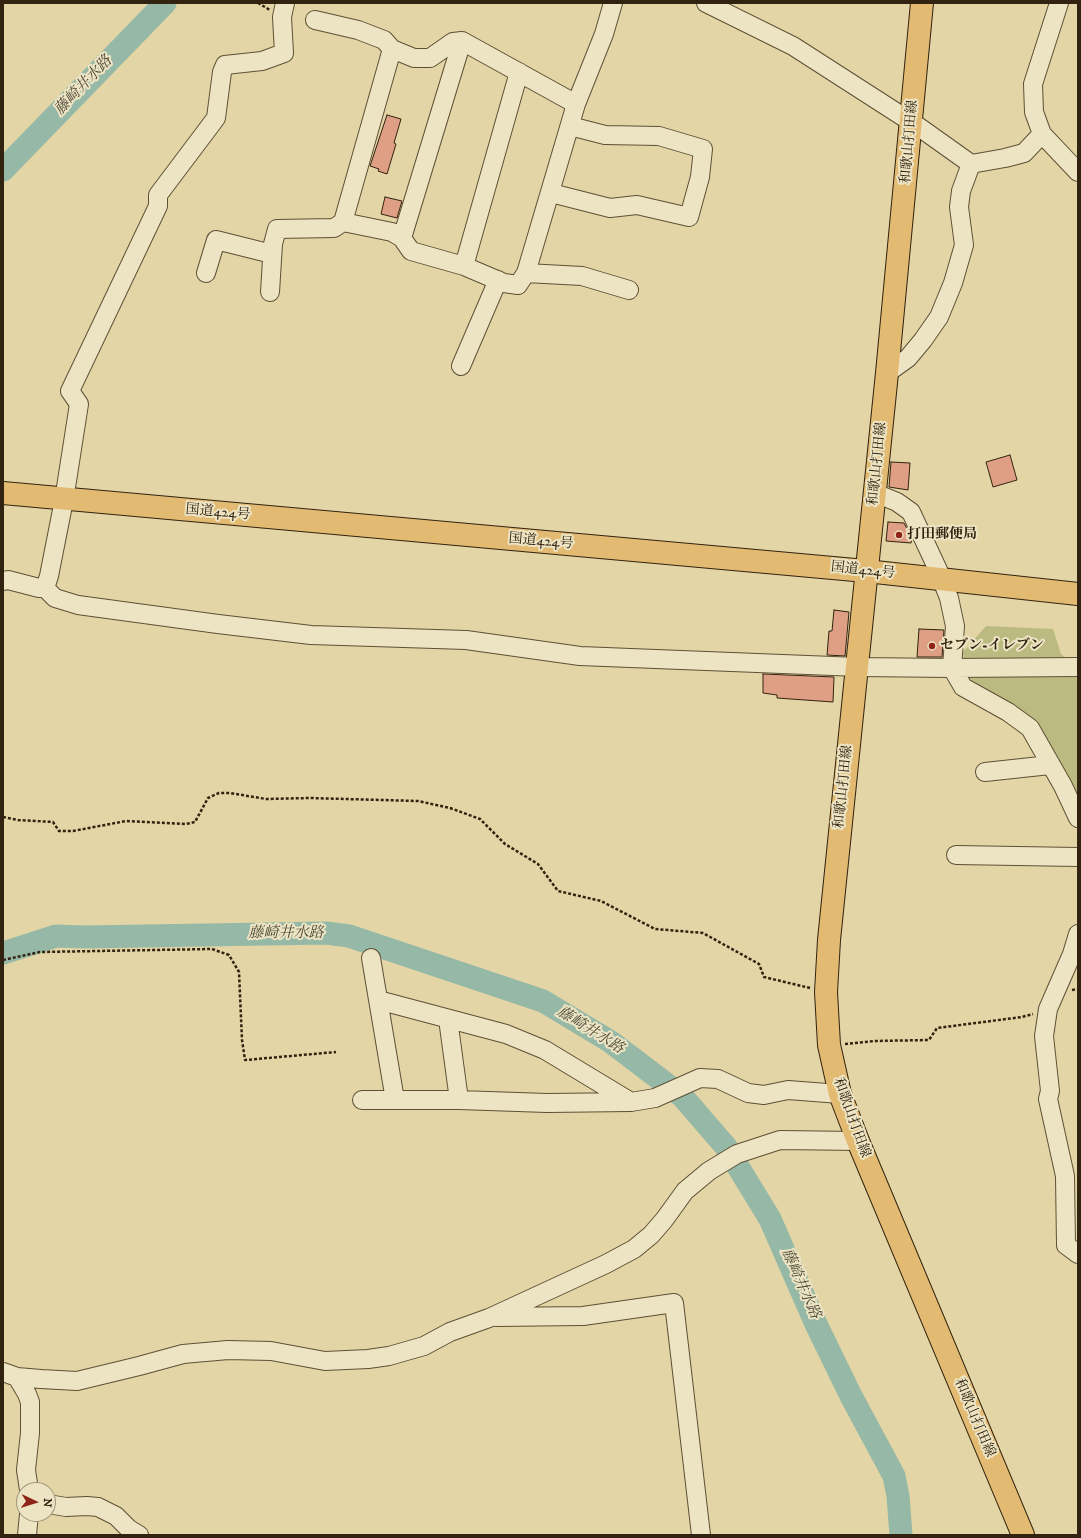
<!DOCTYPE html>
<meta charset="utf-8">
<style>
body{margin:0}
#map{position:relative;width:1081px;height:1538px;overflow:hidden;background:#e3d5a5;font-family:"IM FELL DW Pica",serif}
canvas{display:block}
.frame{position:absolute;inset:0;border:4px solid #322310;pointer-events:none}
.north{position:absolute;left:16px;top:1482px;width:40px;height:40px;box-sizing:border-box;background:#ede4c4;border:1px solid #a2977c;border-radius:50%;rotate:94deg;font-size:11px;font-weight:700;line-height:16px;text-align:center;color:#322310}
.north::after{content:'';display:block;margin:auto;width:14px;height:18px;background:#8f2418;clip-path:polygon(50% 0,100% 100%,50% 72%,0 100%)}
</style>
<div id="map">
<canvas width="1081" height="1538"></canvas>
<div class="frame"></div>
<div class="north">N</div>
</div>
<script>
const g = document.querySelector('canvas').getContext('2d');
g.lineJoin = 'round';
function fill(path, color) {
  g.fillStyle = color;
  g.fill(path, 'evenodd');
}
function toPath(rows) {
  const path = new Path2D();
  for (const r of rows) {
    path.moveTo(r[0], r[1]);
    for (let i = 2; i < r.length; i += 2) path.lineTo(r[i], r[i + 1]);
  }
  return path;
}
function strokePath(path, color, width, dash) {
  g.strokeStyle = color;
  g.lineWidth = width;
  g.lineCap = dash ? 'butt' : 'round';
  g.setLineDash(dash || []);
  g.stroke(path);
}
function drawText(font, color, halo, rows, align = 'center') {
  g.font = font + ' "IM FELL DW Pica","Noto Serif JP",serif';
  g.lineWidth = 4;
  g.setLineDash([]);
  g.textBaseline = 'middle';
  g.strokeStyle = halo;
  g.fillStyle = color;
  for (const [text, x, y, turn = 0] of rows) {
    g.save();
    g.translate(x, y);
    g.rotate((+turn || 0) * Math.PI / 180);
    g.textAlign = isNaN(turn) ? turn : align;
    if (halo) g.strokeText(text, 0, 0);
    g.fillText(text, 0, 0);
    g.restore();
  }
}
fill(toPath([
 [986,626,1053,629,1061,654,1078,668,1078,799,1038,722,966,678,963,652]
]), '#bbbb81');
strokePath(toPath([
 [3,170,165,3],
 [3,953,56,936,85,937,326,933,349,936,543,1001,611,1042,682,1096,726,1147,770,1219,815,1322,851,1396,894,1476,898,1496,901,1535]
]), '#95b9a6', 23);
const building = toPath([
 [387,115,401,119,394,143,396,144,387,174,378,171,379,169,370,166,387,115],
 [385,197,402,201,397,218,381,214,385,197],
 [1010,455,1017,480,993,487,986,462,1010,455],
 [891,462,910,463,908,490,889,487,891,462],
 [888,522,904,523,912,538,911,543,886,541,888,522],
 [834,610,849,612,845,656,827,655,829,631,832,631,834,610],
 [919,629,944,630,942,657,917,657,919,629],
 [763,674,834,677,833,702,777,698,777,695,763,693,763,674]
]);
fill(building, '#de9f84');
strokePath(building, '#322310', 1);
const minor = toPath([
 [706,3,793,46,919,127,971,164,1005,158,1024,153,1042,134],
 [1059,3,1033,84,1034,112,1042,134,1078,172],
 [315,20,358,30,384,40,392,49,414,58,430,58,453,42,462,41],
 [462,41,576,104,526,273,518,285,504,283,464,266,411,251,402,238,462,41],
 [576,104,604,34,613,3],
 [551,193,610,208,637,205,689,217,700,177,703,149,659,136,605,135,570,126],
 [343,222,392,232,402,238],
 [464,266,519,72],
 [206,273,216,240,272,254],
 [526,273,582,276,629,290],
 [270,292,273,244,277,229,334,228,343,222,392,49],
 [461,366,498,280],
 [887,373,908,358,923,340,939,317,953,283,964,245,959,207,961,191,971,164],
 [875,493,897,502,911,512,938,570,949,598,955,626,952,668,963,687,1008,712,1030,728,1063,786,1078,818],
 [3,581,8,580,39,588,45,588,55,598,78,605,218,624,311,635,466,640,580,656,858,667,952,668,1078,667],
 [45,588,49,576,64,500,79,404,70,391,158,206,158,195,216,118,222,72,225,65,262,61,284,53,282,17,285,3],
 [985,772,1050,765],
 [956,855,1078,857],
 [1078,934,1072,954,1048,1009,1044,1036,1050,1091,1048,1099,1065,1176,1066,1245,1078,1254],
 [371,958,395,1100],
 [378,1000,506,1034,545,1050,631,1102],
 [448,1019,459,1100],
 [362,1100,459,1100,547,1103,631,1102,655,1098,700,1078,718,1079,748,1093,764,1095,788,1090,840,1094],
 [496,1317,583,1316,674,1303,701,1535],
 [3,1372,17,1377,27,1394,30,1402,30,1433,26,1470,29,1490],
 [17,1377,41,1379,77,1381,139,1366,183,1354,228,1350,271,1351,325,1361,368,1359,389,1356,424,1346,450,1332,489,1318,606,1264,634,1249,651,1235,664,1220,685,1191,709,1171,737,1154,780,1140,858,1141],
 [48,1504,66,1507,87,1506,98,1507,116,1516,129,1529,139,1535],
 [27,1535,29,1514]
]);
const major = toPath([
 [922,3,887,373,829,940,826,992,829,1045,840,1094,858,1141,1023,1535]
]);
const highway = toPath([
 [3,493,866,571,1078,594]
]);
strokePath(minor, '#5e5035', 20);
strokePath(major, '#322310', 24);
strokePath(highway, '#322310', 24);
strokePath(toPath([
 [258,3,270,10],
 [3,817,18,820,53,822,59,831,73,831,126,821,186,824,195,822,208,798,219,793,230,793,266,799,310,798,418,801,450,808,480,819,505,844,538,864,558,891,601,901,655,929,703,933,759,964,764,977,810,988],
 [3,960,40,952,212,949,229,955,239,972,242,1040,245,1060,336,1052],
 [1072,990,1078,989],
 [845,1044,874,1041,929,1040,937,1028,1022,1017,1033,1014]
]), '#322310', 2.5, [3, 2]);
strokePath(minor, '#ede4c4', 18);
strokePath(major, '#e2ba72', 22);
strokePath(highway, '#e2ba72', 22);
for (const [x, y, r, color] of [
 [899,535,4,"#8f2418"],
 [932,646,4,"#8f2418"]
]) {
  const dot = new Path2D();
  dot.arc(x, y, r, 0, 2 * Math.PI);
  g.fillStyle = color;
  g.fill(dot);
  strokePath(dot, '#ede4c4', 1.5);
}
drawText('14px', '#322310', '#ede4c4', [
 ["和歌山打田線",910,142,-85],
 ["和歌山打田線",878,464,-84],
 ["国道424号",218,513,5],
 ["国道424号",541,542,5],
 ["国道424号",863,571,6],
 ["和歌山打田線",844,787,-84],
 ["和歌山打田線",851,1118,70],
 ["和歌山打田線",974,1418,67]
]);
drawText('bold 14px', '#322310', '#ede4c4', [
 ["打田郵便局",907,535],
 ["セブン-イレブン",940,646]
], 'left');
drawText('italic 15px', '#4b4836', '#ede4c4', [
 ["藤崎井水路",84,86,-46],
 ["藤崎井水路",286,934],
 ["藤崎井水路",590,1031,32],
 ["藤崎井水路",800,1284,66]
]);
</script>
